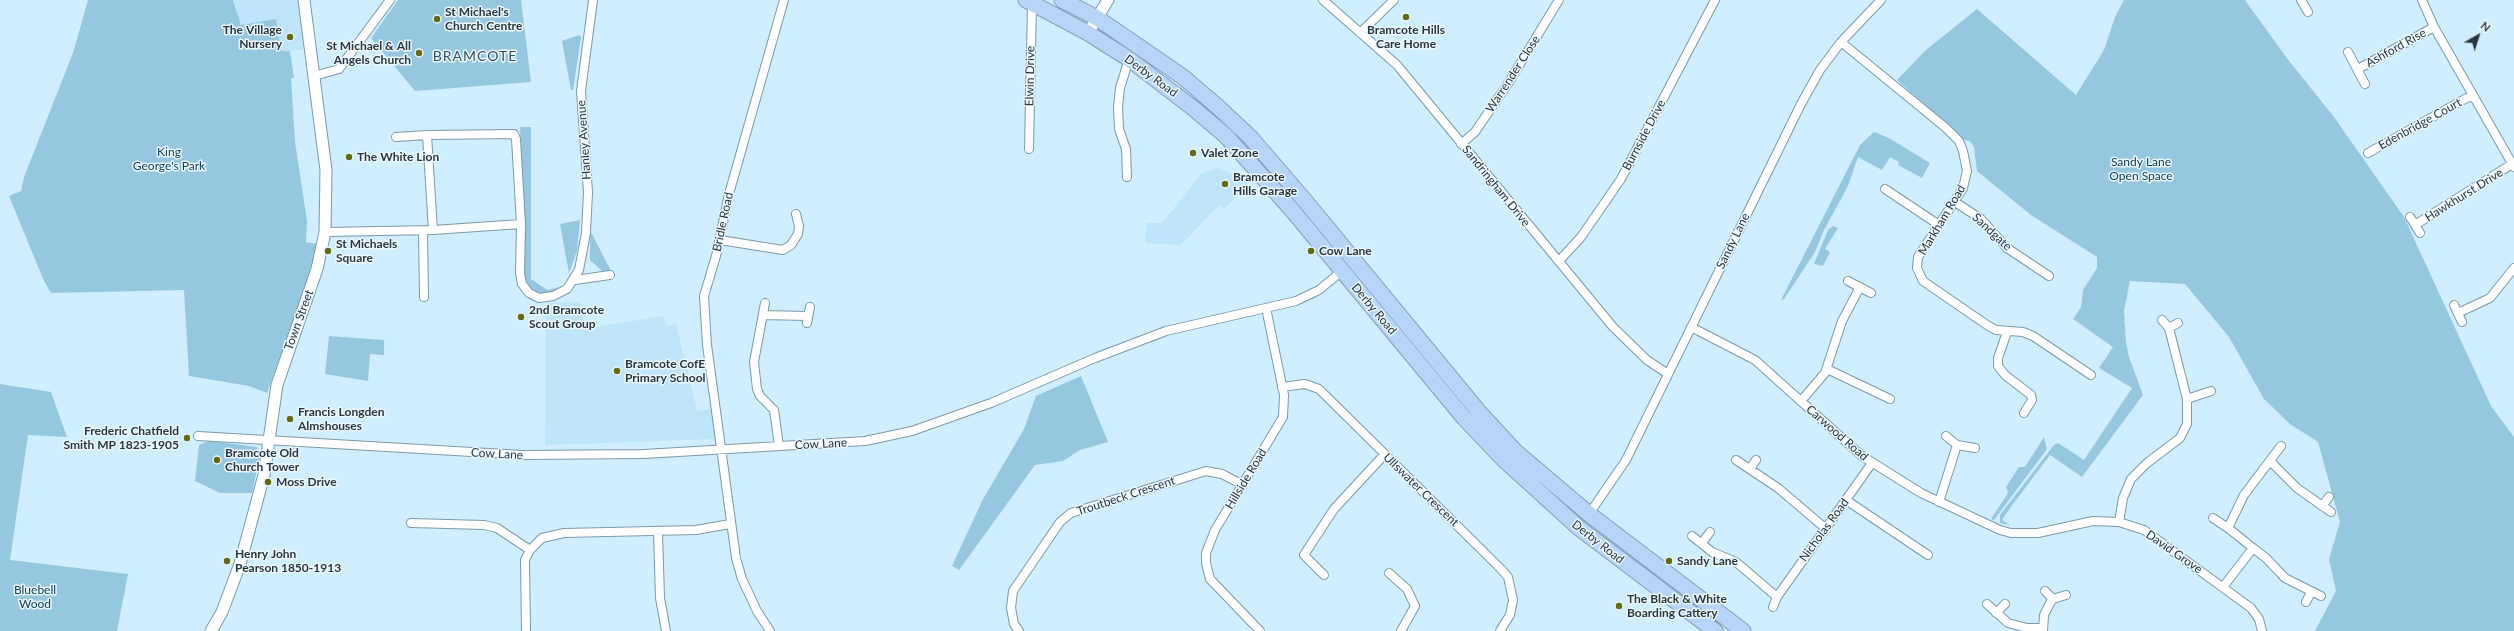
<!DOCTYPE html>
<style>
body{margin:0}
#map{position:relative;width:2514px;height:631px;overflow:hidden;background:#cfeeff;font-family:Lato,sans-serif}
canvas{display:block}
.north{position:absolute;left:2458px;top:16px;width:40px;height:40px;-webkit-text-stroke:3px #ecf8ff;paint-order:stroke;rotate:39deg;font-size:11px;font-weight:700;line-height:16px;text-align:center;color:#2a363d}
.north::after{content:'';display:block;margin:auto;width:14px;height:18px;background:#2a363d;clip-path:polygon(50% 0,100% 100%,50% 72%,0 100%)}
</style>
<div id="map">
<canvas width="2514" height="631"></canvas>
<div class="north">N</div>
</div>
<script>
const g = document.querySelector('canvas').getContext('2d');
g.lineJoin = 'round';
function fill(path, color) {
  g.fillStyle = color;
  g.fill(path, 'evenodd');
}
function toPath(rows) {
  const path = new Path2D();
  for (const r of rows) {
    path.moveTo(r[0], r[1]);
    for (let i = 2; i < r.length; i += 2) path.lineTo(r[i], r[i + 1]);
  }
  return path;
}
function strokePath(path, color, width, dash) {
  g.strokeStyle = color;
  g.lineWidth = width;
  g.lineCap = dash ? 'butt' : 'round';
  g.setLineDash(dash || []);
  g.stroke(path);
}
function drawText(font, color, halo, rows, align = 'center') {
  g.font = font + ' Lato,sans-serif';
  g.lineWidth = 3;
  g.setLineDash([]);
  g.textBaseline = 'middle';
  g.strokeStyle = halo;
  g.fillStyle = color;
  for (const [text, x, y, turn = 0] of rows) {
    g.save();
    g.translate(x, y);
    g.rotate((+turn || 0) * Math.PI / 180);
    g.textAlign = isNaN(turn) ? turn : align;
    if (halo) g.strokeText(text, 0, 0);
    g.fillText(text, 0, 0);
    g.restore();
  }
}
fill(toPath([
 [233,0,298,0,304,49,281,52,276,19,241,25],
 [1218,168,1250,183,1224,209,1219,205,1181,245,1145,243,1147,223,1162,223,1201,174],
 [580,302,585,329,663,316,667,326,676,324,697,411,713,409,716,439,545,445,546,303]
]), '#bde4f9');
fill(toPath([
 [88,0,233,0,241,25,276,19,281,51,290,51,294,78,291,78,295,142,307,221,306,242,317,244,312,267,267,393,249,386,189,376,184,290,51,293,44,281,9,196,21,191,24,177,73,53],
 [398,0,521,0,531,82,415,91,371,38],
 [2124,0,2245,0,2286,57,2334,117,2404,217,2491,406,2514,437,2514,631,2315,631,2336,591,2329,559,2340,522,2318,442,2290,424,2264,399,2229,337,2185,284,2130,281,2124,311,2126,342,2129,357,2143,395,2082,477,2050,455,2013,504,2002,520,2010,525,2000,523,2000,515,2054,445,2058,443,2084,460,2132,388,2099,368,2113,347,2073,319,2081,307,2083,290,2097,268,2097,257,2031,215,1977,171,1974,147,1970,141,1964,140,1897,80,1926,50,1977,9,2076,95,2104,50,2115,17],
 [579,35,581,37,573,90,571,90,562,41],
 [520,127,531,127,531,279,547,290,560,287,548,294,536,292,527,285,525,279],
 [1874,132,1889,138,1930,163,1922,178,1898,165,1899,162,1890,157,1882,170,1858,157,1848,186,1824,230,1815,252,1784,299,1781,300,1860,145],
 [580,220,577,251,569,273,560,224],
 [1833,226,1838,228,1825,249,1830,252,1823,266,1814,264,1828,230],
 [590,233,592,234,611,271,603,272,590,260],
 [329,336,384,340,384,355,370,354,368,381,325,374],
 [1081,376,1108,442,1080,450,1063,461,1035,465,959,570,952,566,982,501,1024,429,1036,396],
 [0,384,51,392,67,437,28,435,10,560,128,574,117,631,0,631],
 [2044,437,2047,449,1994,520,1991,519,2008,493,2006,487,2019,467,2025,467],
 [209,441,257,447,259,459,252,493,220,493,195,481,199,445]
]), '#96c7e1');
const street = toPath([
 [1323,0,1397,65,1613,327,1647,360,1668,374],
 [2301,0,2308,12],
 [2422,0,2434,27,2514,167],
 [1360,33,1394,0],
 [1841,42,1946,128,1959,141,1963,151,1967,171,1963,188,1918,257,1917,268,1923,281,1987,325,1996,330,2023,332,2033,336,2091,375],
 [2348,52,2365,84],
 [2358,69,2434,27],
 [314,76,339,69,390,0],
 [396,137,427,135],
 [1461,144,1475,132,1509,82,1559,0],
 [1029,149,1032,4],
 [2368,153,2472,95],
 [1127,177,1126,149,1119,129,1118,107,1120,88,1129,59],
 [1885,189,1939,225],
 [1955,202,1981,219,2007,248,2049,276],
 [2410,217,2420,233],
 [521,224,433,230,427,135,514,134,516,139,521,224,520,273,522,284,529,293,539,298,553,296,567,289,579,270,586,233,588,192,581,91,593,0],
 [2415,225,2512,164],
 [423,231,424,297],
 [325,232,433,230],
 [720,240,783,250,791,245,798,234,799,226,796,214],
 [1559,261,1581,237,1621,179,1715,0],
 [575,280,610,275],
 [1848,281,1871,293],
 [765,303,754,362,757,389,760,396,774,410,779,446],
 [2454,305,2462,322],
 [2458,313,2490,298,2514,268],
 [763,315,807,316],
 [807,323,810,307],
 [1691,327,1755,360,1862,456,1921,493,2000,530,2011,533,2038,533,2093,521,2119,522,2144,530,2251,608,2259,619,2262,631],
 [2169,328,2178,323],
 [2007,332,1998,358,1998,366,2005,375,2031,395,2032,400,2024,413],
 [1827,369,1890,399],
 [1282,387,1305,384,1319,389,1501,569,1508,577,1513,600,1510,615,1500,631],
 [2187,399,2211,391],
 [1801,401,1825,373,1842,321,1860,287],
 [198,436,523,455,644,454,865,441,912,431,991,403,1095,358,1166,331,1296,301,1319,290,1342,271],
 [1946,436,1957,445,1975,448],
 [1736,460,1778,488,1825,528],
 [2271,462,2297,488,2331,512],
 [1750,469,1756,460],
 [1846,500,1928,555],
 [1939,502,1957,445],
 [2322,506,2329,497],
 [1589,514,1626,460,1801,104,1820,70,1841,42,1881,0],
 [2213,518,2228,528],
 [2119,522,2123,498,2131,479,2147,463,2180,438,2187,424,2187,399,2169,328,2162,320],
 [411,523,484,525,497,528,530,550],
 [658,532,660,598,666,631],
 [1692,536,1712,552,1736,562,1777,597,1872,463],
 [1702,543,1710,532],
 [2253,548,2266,558,2285,578,2321,596],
 [1389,573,1407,589,1415,606,1401,631],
 [1324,575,1304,555,1334,509,1385,454],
 [2223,587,2253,548,2228,528,2244,495,2281,446],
 [2045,591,2053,599],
 [2306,602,2311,592],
 [1987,604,2008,623,2027,628,2042,628],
 [1773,607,1777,597],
 [1996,613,2005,604],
 [526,631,525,560,530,550,542,538,564,533,696,530,730,524],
 [770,631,757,611,742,579,736,558,707,345,704,296,716,256,729,194,784,0],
 [1019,631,1014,624,1011,608,1013,591,1060,522,1071,513,1206,471,1222,474,1243,485],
 [1260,631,1210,579,1206,563,1206,553,1215,530,1283,417,1284,395,1266,308],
 [2043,631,2044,615,2050,603,2053,599,2066,595]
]);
const secondary = toPath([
 [1088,33,1108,0],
 [211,631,222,612,240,564,264,475,277,385,317,269,325,232,326,170,304,0]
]);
const highway = toPath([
 [1026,0,1088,33,1129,59,1193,108,1226,136,1292,210,1464,418,1503,459,1579,528,1715,631],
 [1062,0,1097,18,1141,48,1183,77,1218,107,1251,138,1306,202,1479,412,1516,452,1589,514,1743,631]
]);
strokePath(street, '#7b99a8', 10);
strokePath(secondary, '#7b99a8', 13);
strokePath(highway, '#869db7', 17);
strokePath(street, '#fff', 8);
strokePath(secondary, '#fff', 11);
strokePath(highway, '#b7d5f9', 15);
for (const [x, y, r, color] of [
 [1406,17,4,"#626b12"],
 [437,19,4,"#626b12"],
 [290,37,4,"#626b12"],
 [419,53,4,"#626b12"],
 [1193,153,4,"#626b12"],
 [349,157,4,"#626b12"],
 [1225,184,4,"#626b12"],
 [328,251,4,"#626b12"],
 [1311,251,4,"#626b12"],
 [521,317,4,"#626b12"],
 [617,371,4,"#626b12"],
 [290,419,4,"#626b12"],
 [187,438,4,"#626b12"],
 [217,460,4,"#626b12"],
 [268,482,4,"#626b12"],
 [227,561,4,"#626b12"],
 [1669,561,4,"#626b12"],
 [1619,606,4,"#626b12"]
]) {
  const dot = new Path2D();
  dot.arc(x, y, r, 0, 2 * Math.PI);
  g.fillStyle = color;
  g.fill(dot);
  strokePath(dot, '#ecf8ff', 1.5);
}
drawText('bold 12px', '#2a363d', '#ecf8ff', [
 ["St Michael's",445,12],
 ["Church Centre",445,26],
 ["The Village",282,30,"right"],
 ["Nursery",282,44,"right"],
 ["Bramcote Hills",1406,30,"center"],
 ["Care Home",1406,44,"center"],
 ["St Michael & All",411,46,"right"],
 ["Angels Church",411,60,"right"],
 ["Valet Zone",1201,153],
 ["The White Lion",357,157],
 ["Bramcote",1233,177],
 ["Hills Garage",1233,191],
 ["St Michaels",336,244],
 ["Square",336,258],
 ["Cow Lane",1319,251],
 ["2nd Bramcote",529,310],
 ["Scout Group",529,324],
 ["Bramcote CofE",625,364],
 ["Primary School",625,378],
 ["Francis Longden",298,412],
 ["Almshouses",298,426],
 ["Frederic Chatfield",179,431,"right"],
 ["Smith MP 1823-1905",179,445,"right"],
 ["Bramcote Old",225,453],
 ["Church Tower",225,467],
 ["Moss Drive",276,482],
 ["Henry John",235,554],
 ["Pearson 1850-1913",235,568],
 ["Sandy Lane",1677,561],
 ["The Black & White",1627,599],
 ["Boarding Cattery",1627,613]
], 'left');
drawText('12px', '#2a363d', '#ecf8ff', [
 ["Ashford Rise",2396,48,-29],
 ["Warrender Close",1513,74,-57],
 ["Elwin Drive",1030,76,-89],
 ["Derby Road",1151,76,36],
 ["Edenbridge Court",2420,124,-29],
 ["Burnside Drive",1644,135,-62],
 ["Hanley Avenue",584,140,-94],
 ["Sandringham Drive",1496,186,51],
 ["Hawkhurst Drive",2464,195,-32],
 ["Markham Road",1942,220,-59],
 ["Bridle Road",723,222,-78],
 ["Sandgate",1992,232,43],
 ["Sandy Lane",1733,241,-64],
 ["Derby Road",1374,309,50],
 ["Town Street",299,320,-70],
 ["Carwood Road",1837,433,41],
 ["Cow Lane",821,444,-3],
 ["Cow Lane",497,454,3],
 ["Hillside Road",1246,479,-59],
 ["Ullswater Crescent",1421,490,44],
 ["Troutbeck Crescent",1126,496,-18],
 ["Nicholas Road",1824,530,-54],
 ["Derby Road",1598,542,38],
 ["David Grove",2174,552,35]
]);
drawText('12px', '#104054', '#ecf8ff', [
 ["King",169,152],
 ["George's Park",169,166],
 ["Sandy Lane",2141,162],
 ["Open Space",2141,176],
 ["Bluebell",35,590],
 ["Wood",35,604]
]);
g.letterSpacing = '1px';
drawText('14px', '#35505d', '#ecf8ff', [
 ["BRAMCOTE",475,56]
]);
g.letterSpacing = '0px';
</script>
